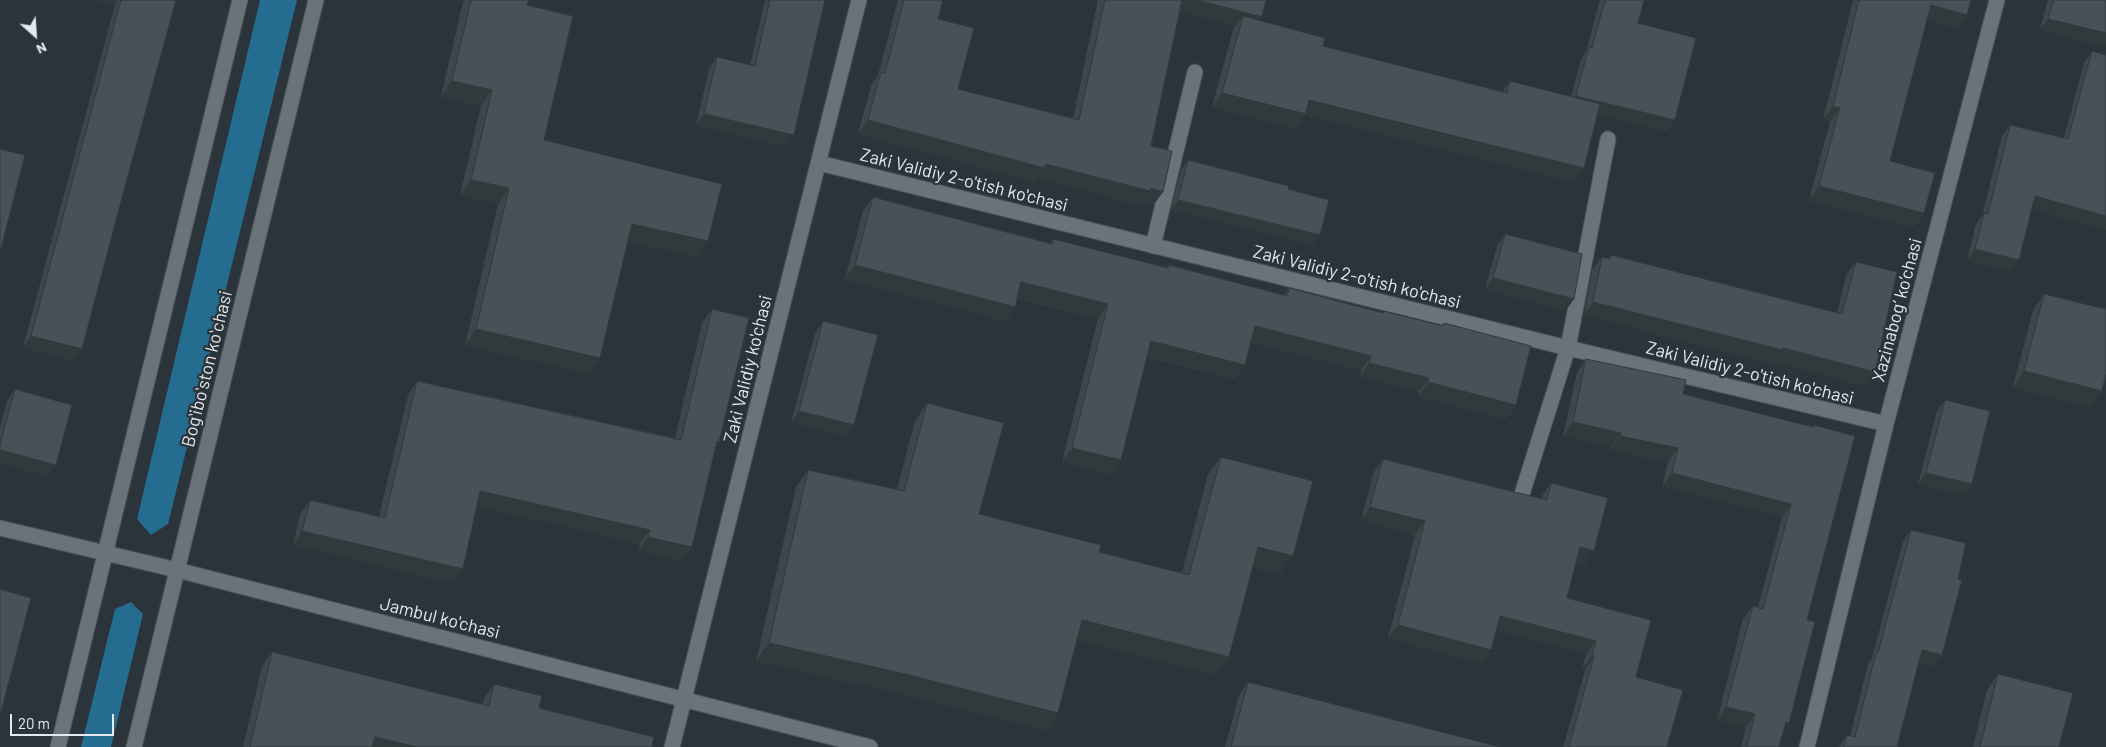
<!DOCTYPE html>
<meta charset="utf-8">
<style>
body{margin:0}
#map{position:relative;width:2106px;height:747px;overflow:hidden;background:#2b343a;font-family:Barlow,sans-serif}
canvas{display:block}
.north{position:absolute;left:10px;top:10px;width:50px;height:50px;-webkit-text-stroke:4px #2b343a;paint-order:stroke;rotate:154deg;font-size:14px;font-weight:700;line-height:20px;text-align:center;color:#e3e9ed}
.north::after{content:'';display:block;margin:auto;width:18px;height:22px;background:#e3e9ed;clip-path:polygon(50% 0,100% 100%,50% 72%,0 100%)}
.scale{position:absolute;left:10px;top:714px;width:104px;height:22px;box-sizing:border-box;border:2px solid #e3e9ed;border-top:0;padding-left:6px;font-size:15px;line-height:18px;white-space:nowrap;color:#e3e9ed;-webkit-text-stroke:4px #2b343a;paint-order:stroke}
</style>
<div id="map">
<canvas width="2106" height="747"></canvas>
<div class="north">N</div>
<div class="scale">20 m</div>
</div>
<script>
const g = document.querySelector('canvas').getContext('2d');
g.lineJoin = 'round';
function fill(path, color) {
  g.fillStyle = color;
  g.fill(path, 'evenodd');
}
function toPath(rows) {
  const path = new Path2D();
  for (const r of rows) {
    path.moveTo(r[0], r[1]);
    for (let i = 2; i < r.length; i += 2) path.lineTo(r[i], r[i + 1]);
  }
  return path;
}
function strokePath(path, color, width, dash) {
  g.strokeStyle = color;
  g.lineWidth = width;
  g.lineCap = dash ? 'butt' : 'round';
  g.setLineDash(dash || []);
  g.stroke(path);
}
function drawText(font, color, halo, rows, align = 'center') {
  g.font = font + ' Barlow,sans-serif';
  g.lineWidth = 4.5;
  g.setLineDash([]);
  g.textBaseline = 'middle';
  g.strokeStyle = halo;
  g.fillStyle = color;
  for (const [text, x, y, turn = 0] of rows) {
    g.save();
    g.translate(x, y);
    g.rotate((+turn || 0) * Math.PI / 180);
    g.textAlign = isNaN(turn) ? turn : align;
    if (halo) g.strokeText(text, 0, 0);
    g.fillText(text, 0, 0);
    g.restore();
  }
}
fill(toPath([
 [260,0,297,0,168,524,151,535,137,519],
 [131,602,143,614,111,747,81,747,115,609]
]), '#246d91');
const minor = toPath([
 [819,163,1568,348,1886,424],
 [1153,246,1195,72],
 [1522,494,1568,348,1608,139],
 [0,528,177,570,870,747],
 [58,747,240,0],
 [134,747,316,0],
 [672,747,859,0],
 [1807,747,1886,424,1997,0]
]);
strokePath(minor, '#495156', 17);
strokePath(minor, '#69737a', 15);
fill(toPath([
 [96,0,176,0,122,198,82,349,74,361,23,347,115,5],
 [454,0,529,0,527,5,544,140,697,257,628,241,589,374,465,345,498,204,460,195,481,106,441,96,463,2],
 [765,0,825,0,794,135,786,146,696,125,709,69,717,57,750,65],
 [898,0,943,0,938,19,958,89,1073,118,1098,0,1266,0,1262,17,1259,20,1323,46,1502,92,1510,81,1571,97,1581,59,1586,51,1600,0,1644,0,1638,23,1675,120,1667,131,1598,114,1574,182,1305,115,1296,128,1212,107,1233,30,1236,26,1180,12,1151,146,1163,192,1153,205,1142,202,1140,205,1038,178,1035,182,858,134,871,86,878,75],
 [1853,0,1971,0,1967,15,1957,28,1927,20,1890,161,1924,213,1914,227,1809,200,1830,122,1823,120],
 [2048,0,2106,0,2040,30],
 [2092,51,2106,230,2032,209,2011,271,1967,260,1976,224,1982,216,2002,136,2010,125,2064,138,2084,63],
 [1188,160,1313,245,1171,210,1181,170],
 [873,197,1050,243,1053,239,1166,268,1169,265,1284,295,1289,288,1382,313,1383,311,1442,326,1444,323,1516,405,1506,419,1418,396,1419,392,1360,377,1361,370,1251,342,1235,379,1147,357,1112,474,1062,462,1098,319,1017,298,1015,307,1005,321,845,279,863,211],
 [1505,234,1574,299,1566,310,1485,289,1497,246],
 [1611,255,1837,313,1846,275,1856,262,1875,372,1865,386,1775,362,1773,364,1584,315,1592,270,1602,257,1608,259],
 [2044,294,2091,407,2013,387,2033,310],
 [712,309,715,449,692,547,682,561,638,551,640,544,477,506,463,569,453,583,293,545,300,514,310,500,379,516,408,395,417,381,675,438,702,323],
 [823,321,854,425,846,437,791,422,815,333],
 [1586,359,1683,394,1812,427,1814,425,1807,620,1789,723,1783,730,1779,747,1741,747,1746,728,1717,720,1743,619,1753,606,1758,607,1782,517,1662,486,1668,462,1611,450,1612,446,1563,436,1577,372],
 [15,389,56,465,48,476,0,463,0,427,7,401],
 [1945,400,1972,484,1964,495,1918,484,1937,411],
 [927,403,979,514,1099,552,1182,573,1208,474,1221,457,1280,574,1253,567,1229,657,1216,675,1077,640,1058,713,1046,731,893,692,756,661,796,487,808,470,897,489,915,421],
 [1383,459,1541,499,1542,496,1551,483,1594,551,1585,564,1576,562,1567,598,1636,677,1667,747,1563,747,1585,670,1582,669,1586,654,1496,631,1482,663,1388,638,1415,535,1361,520,1374,472],
 [1911,530,1958,579,1942,655,1934,666,1918,662,1897,747,1839,747,1847,735,1850,736,1868,664,1872,658,1903,541],
 [272,652,483,704,484,698,494,684,539,708,652,747,243,747,262,666],
 [1998,674,2059,747,1973,747,1987,690],
 [1248,682,1500,747,1225,747,1239,695]
]), '#3d464b');
fill(toPath([
 [96,0,118,0,115,5,96,1],
 [454,0,465,0,463,2],
 [1156,0,1197,0,1262,17,1252,31,1243,16,1236,26,1152,5],
 [1931,5,1967,15,1957,28,1921,19],
 [2048,19,2106,33,2106,47,2040,30],
 [452,81,492,90,481,106,441,96],
 [1222,93,1309,100,1584,168,1574,182,1305,115,1296,128,1212,107],
 [1576,96,1675,120,1667,131,1568,107],
 [1833,106,1840,108,1830,122,1823,120],
 [704,114,794,135,786,146,696,125],
 [868,120,1046,164,1163,192,1153,205,1142,202,1140,205,1038,178,1035,182,858,134],
 [471,180,509,188,498,204,460,195],
 [1819,186,1924,213,1914,227,1809,200],
 [2035,196,2106,216,2106,230,2027,208],
 [1178,200,1320,235,1313,245,1171,210],
 [632,224,708,241,697,257,621,239],
 [1975,249,2019,260,2011,271,1967,260],
 [855,265,1015,307,1005,321,845,279],
 [1493,278,1574,299,1566,310,1485,289],
 [1021,282,1108,304,1098,319,1012,296],
 [1593,302,1783,348,1875,372,1865,386,1775,362,1773,364,1584,315],
 [1255,326,1371,356,1361,370,1245,340],
 [476,329,600,358,589,374,465,345],
 [31,336,82,349,74,361,23,347],
 [1151,341,1245,365,1235,379,1141,355],
 [1369,363,1429,378,1419,392,1360,377],
 [2024,371,2102,391,2091,407,2013,387],
 [1428,382,1516,405,1506,419,1418,396],
 [799,411,854,425,846,437,791,422],
 [1573,422,1621,433,1612,446,1563,436],
 [1620,436,1678,448,1668,462,1611,450],
 [717,441,719,442,710,456],
 [1072,448,1121,460,1112,474,1062,462],
 [0,450,56,465,48,476,0,463],
 [1672,473,1791,504,1782,517,1662,486],
 [1926,473,1972,484,1964,495,1918,484],
 [480,491,650,530,640,544,471,505],
 [1370,507,1425,521,1415,535,1361,520],
 [302,531,463,569,453,583,293,545],
 [648,537,692,547,682,561,638,551],
 [1258,547,1293,556,1280,574,1245,565],
 [1580,547,1594,551,1585,564,1571,561],
 [1500,616,1596,641,1586,654,1490,630],
 [1082,620,1229,657,1216,675,1069,638],
 [1398,625,1491,650,1482,663,1388,638],
 [769,643,905,674,1058,713,1046,731,893,692,756,661],
 [1922,650,1942,655,1934,666,1914,661],
 [1592,656,1594,656,1585,670,1582,669],
 [1726,707,1755,714,1746,728,1717,720],
 [1786,722,1789,723,1779,736],
 [375,737,417,747,367,747]
]), '#32393d');
const building = toPath([
 [121,0,176,0,122,198,82,349,31,336,121,0],
 [471,0,529,0,527,5,573,16,544,140,722,184,708,241,632,224,600,358,476,329,509,188,471,180,492,90,452,81,471,0],
 [770,0,825,0,794,135,704,114,717,57,755,66,770,0],
 [904,0,943,0,938,19,974,28,958,89,1079,120,1105,0,1182,0,1151,146,1172,151,1163,192,1151,188,1150,191,1046,164,1044,168,868,120,881,72,885,73,904,0],
 [1197,0,1266,0,1262,17,1197,0],
 [1605,0,1644,0,1638,23,1696,38,1675,120,1576,96,1589,47,1592,48,1605,0],
 [1859,0,1971,0,1967,15,1931,5,1890,161,1935,173,1924,213,1819,186,1840,108,1833,106,1859,0],
 [2053,0,2106,0,2106,33,2048,19,2053,0],
 [1243,16,1325,38,1323,46,1507,93,1510,81,1600,104,1584,168,1309,100,1306,114,1222,93,1243,16],
 [2092,51,2106,55,2106,216,2035,196,2019,260,1975,249,1984,213,1988,214,2010,125,2068,139,2092,51],
 [0,149,25,155,0,253,0,149],
 [1188,160,1289,186,1288,189,1329,200,1320,235,1178,200,1188,160],
 [873,197,1052,244,1053,239,1168,268,1169,265,1287,296,1289,288,1383,313,1383,311,1443,326,1444,323,1531,346,1516,405,1428,382,1429,378,1369,363,1371,356,1255,326,1245,365,1151,341,1121,460,1072,448,1108,304,1021,282,1015,307,855,265,873,197],
 [1505,234,1582,254,1574,299,1493,278,1505,234],
 [1611,255,1842,314,1856,262,1897,272,1875,372,1783,348,1783,350,1593,302,1602,257,1610,259,1611,255],
 [2044,294,2106,309,2106,374,2102,391,2024,371,2044,294],
 [712,309,749,318,719,442,717,441,692,547,648,537,650,530,480,491,463,569,302,531,310,500,385,518,417,381,681,440,712,309],
 [823,321,878,335,854,425,799,411,823,321],
 [1586,359,1686,380,1683,394,1813,427,1814,425,1855,436,1807,620,1815,622,1789,723,1786,722,1779,747,1747,747,1755,714,1726,707,1753,606,1763,609,1791,504,1672,473,1678,448,1620,436,1621,433,1573,422,1586,359],
 [15,389,72,405,56,465,0,450,0,444,15,389],
 [1945,400,1990,411,1972,484,1926,473,1945,400],
 [927,403,1004,423,979,514,1101,545,1099,552,1189,575,1221,457,1313,481,1293,556,1258,547,1229,657,1082,620,1058,713,905,674,769,643,808,470,904,491,927,403],
 [1383,459,1547,500,1551,483,1608,498,1594,551,1580,547,1567,598,1651,620,1636,677,1683,690,1667,747,1569,747,1594,656,1592,656,1596,641,1500,616,1491,650,1398,625,1425,521,1370,507,1383,459],
 [1911,530,1966,543,1958,579,1962,580,1942,655,1922,650,1897,747,1844,747,1847,735,1855,737,1876,653,1878,653,1911,530],
 [0,589,31,598,0,716,0,589],
 [272,652,489,706,494,684,542,696,539,708,654,737,652,747,417,747,375,737,372,747,250,747,272,652],
 [1998,674,2073,693,2059,747,1980,747,1998,674],
 [1248,682,1500,747,1231,747,1248,682]
]);
fill(building, '#475157');
strokePath(building, '#32393d', 1);
drawText('18px', '#e3e9ed', '#2b343a', [
 ["Zaki Validiy 2-o'tish ko'chasi",964,180,14],
 ["Zaki Validiy 2-o'tish ko'chasi",1357,277,14],
 ["Xazinabog‘ ko‘chasi",1897,310,-75],
 ["Bogʻiboʻston koʻchasi",207,369,-76],
 ["Zaki Validiy ko'chasi",748,369,-76],
 ["Zaki Validiy 2-o'tish ko'chasi",1750,373,14],
 ["Jambul ko'chasi",440,618,14]
]);
</script>
